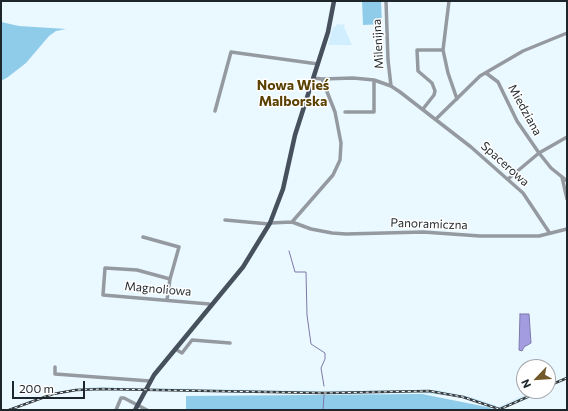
<!DOCTYPE html>
<meta charset="utf-8">
<style>
body{margin:0}
#map{position:relative;width:568px;height:411px;overflow:hidden;background:#eaf8ff;font-family:Commissioner,sans-serif}
canvas{display:block}
.frame{position:absolute;inset:0;border:2px solid #1d262a;pointer-events:none}
.north{position:absolute;left:516px;top:359px;width:40px;height:40px;box-sizing:border-box;background:#fff;border:1px solid #a5a8aa;border-radius:50%;rotate:245deg;font-size:11px;font-weight:700;line-height:16px;text-align:center;color:#1d262a}
.north::after{content:'';display:block;margin:auto;width:14px;height:18px;background:#72592a;clip-path:polygon(50% 0,100% 100%,50% 72%,0 100%)}
.scale{position:absolute;left:12px;top:381px;width:73px;height:18px;box-sizing:border-box;border:2px solid #1d262a;border-top:0;padding-left:5px;font-size:12px;line-height:14px;white-space:nowrap;color:#1d262a;-webkit-text-stroke:3px #fff;paint-order:stroke}
</style>
<div id="map">
<canvas width="568" height="411"></canvas>
<div class="frame"></div>
<div class="north">N</div>
<div class="scale">200 m</div>
</div>
<script>
const g = document.querySelector('canvas').getContext('2d');
g.lineJoin = 'round';
function fill(path, color) {
  g.fillStyle = color;
  g.fill(path, 'evenodd');
}
function toPath(rows) {
  const path = new Path2D();
  for (const r of rows) {
    path.moveTo(r[0], r[1]);
    for (let i = 2; i < r.length; i += 2) path.lineTo(r[i], r[i + 1]);
  }
  return path;
}
function strokePath(path, color, width, dash) {
  g.strokeStyle = color;
  g.lineWidth = width;
  g.lineCap = dash ? 'butt' : 'round';
  g.setLineDash(dash || []);
  g.stroke(path);
}
function drawText(font, color, halo, rows, align = 'center') {
  g.font = font + ' Commissioner,sans-serif';
  g.lineWidth = 3;
  g.setLineDash([]);
  g.textBaseline = 'middle';
  g.strokeStyle = halo;
  g.fillStyle = color;
  for (const [text, x, y, turn = 0] of rows) {
    g.save();
    g.translate(x, y);
    g.rotate((+turn || 0) * Math.PI / 180);
    g.textAlign = isNaN(turn) ? turn : align;
    if (halo) g.strokeText(text, 0, 0);
    g.fillText(text, 0, 0);
    g.restore();
  }
}
fill(toPath([
 [345,23,344,27,352,45,328,45,333,27,335,27,337,24,342,25],
 [97,387,144,388,142,391,91,390,67,392,39,399,13,410,6,410,49,394,73,389],
 [149,388,317,391,437,390,471,397,495,405,496,406,496,409,498,410,490,410,494,409,459,397,420,393,332,394,147,391],
 [534,391,545,391,503,409,498,407]
]), '#d0eefe');
fill(toPath([
 [362,1,381,1,382,24,363,25],
 [1,22,19,26,66,29,56,31,49,36,26,63,8,77,1,81],
 [422,394,492,408,487,410,186,410,186,396]
]), '#8fccea');
const water = toPath([
 [520,314,529,314,531,343,524,347,522,351,519,350,520,314]
]);
fill(water, '#a49ce1');
strokePath(water, '#7c79aa', 1);
strokePath(toPath([
 [289,251,295,272,306,272,307,315,311,344,325,353,325,359,321,368,324,386],
 [323,410,324,395]
]), '#7c79aa', 1);
strokePath(toPath([
 [386,1,388,60,391,86],
 [449,1,443,50,448,73,457,99],
 [486,73,498,82,517,121,539,153,551,168,567,181],
 [322,79,353,78,374,80,391,86,400,92,471,147,523,193,549,232],
 [423,109,434,95,435,91,432,83,418,71,417,50,443,50],
 [215,111,231,52,318,64],
 [345,112,374,112,374,80],
 [436,119,480,76,523,51,567,33],
 [562,177,567,199],
 [508,179,539,153,567,137],
 [225,220,269,224],
 [292,222,311,229,332,233,346,234,423,232,480,236,539,236,567,229],
 [270,223,292,222,333,175,340,160,341,143,335,112,322,79,313,78],
 [143,237,179,247,170,279,167,300],
 [170,279,137,270,105,268,103,295,209,304,211,306],
 [175,349,182,353,192,340,230,343],
 [55,367,55,374,150,381],
 [116,410,121,398,124,398,147,410]
]), '#959aa1', 3.5);
strokePath(toPath([
 [135,410,154,375,243,267,270,223,283,189,295,135,328,32,334,1]
]), '#47505d', 4.5);
const rail = toPath([
 [548,386,567,378],
 [9,410,53,394,76,390,102,389,324,393,429,391,463,397,502,410],
 [498,410,541,391]
]);
strokePath(rail, '#333c41', 2.5);
strokePath(rail, '#fff', 1, [3]);
drawText('12px', '#1d262a', '#fff', [
 ["Milenijna",378,44,-93],
 ["Miedziana",525,110,61],
 ["Spacerowa",505,164,42],
 ["Panoramiczna",429,224,2],
 ["Magnoliowa",158,289,5]
]);
drawText('bold 14px', '#5a4001', '#fff', [
 ["Nowa Wieś",293,85],
 ["Malborska",293,101]
]);
</script>
